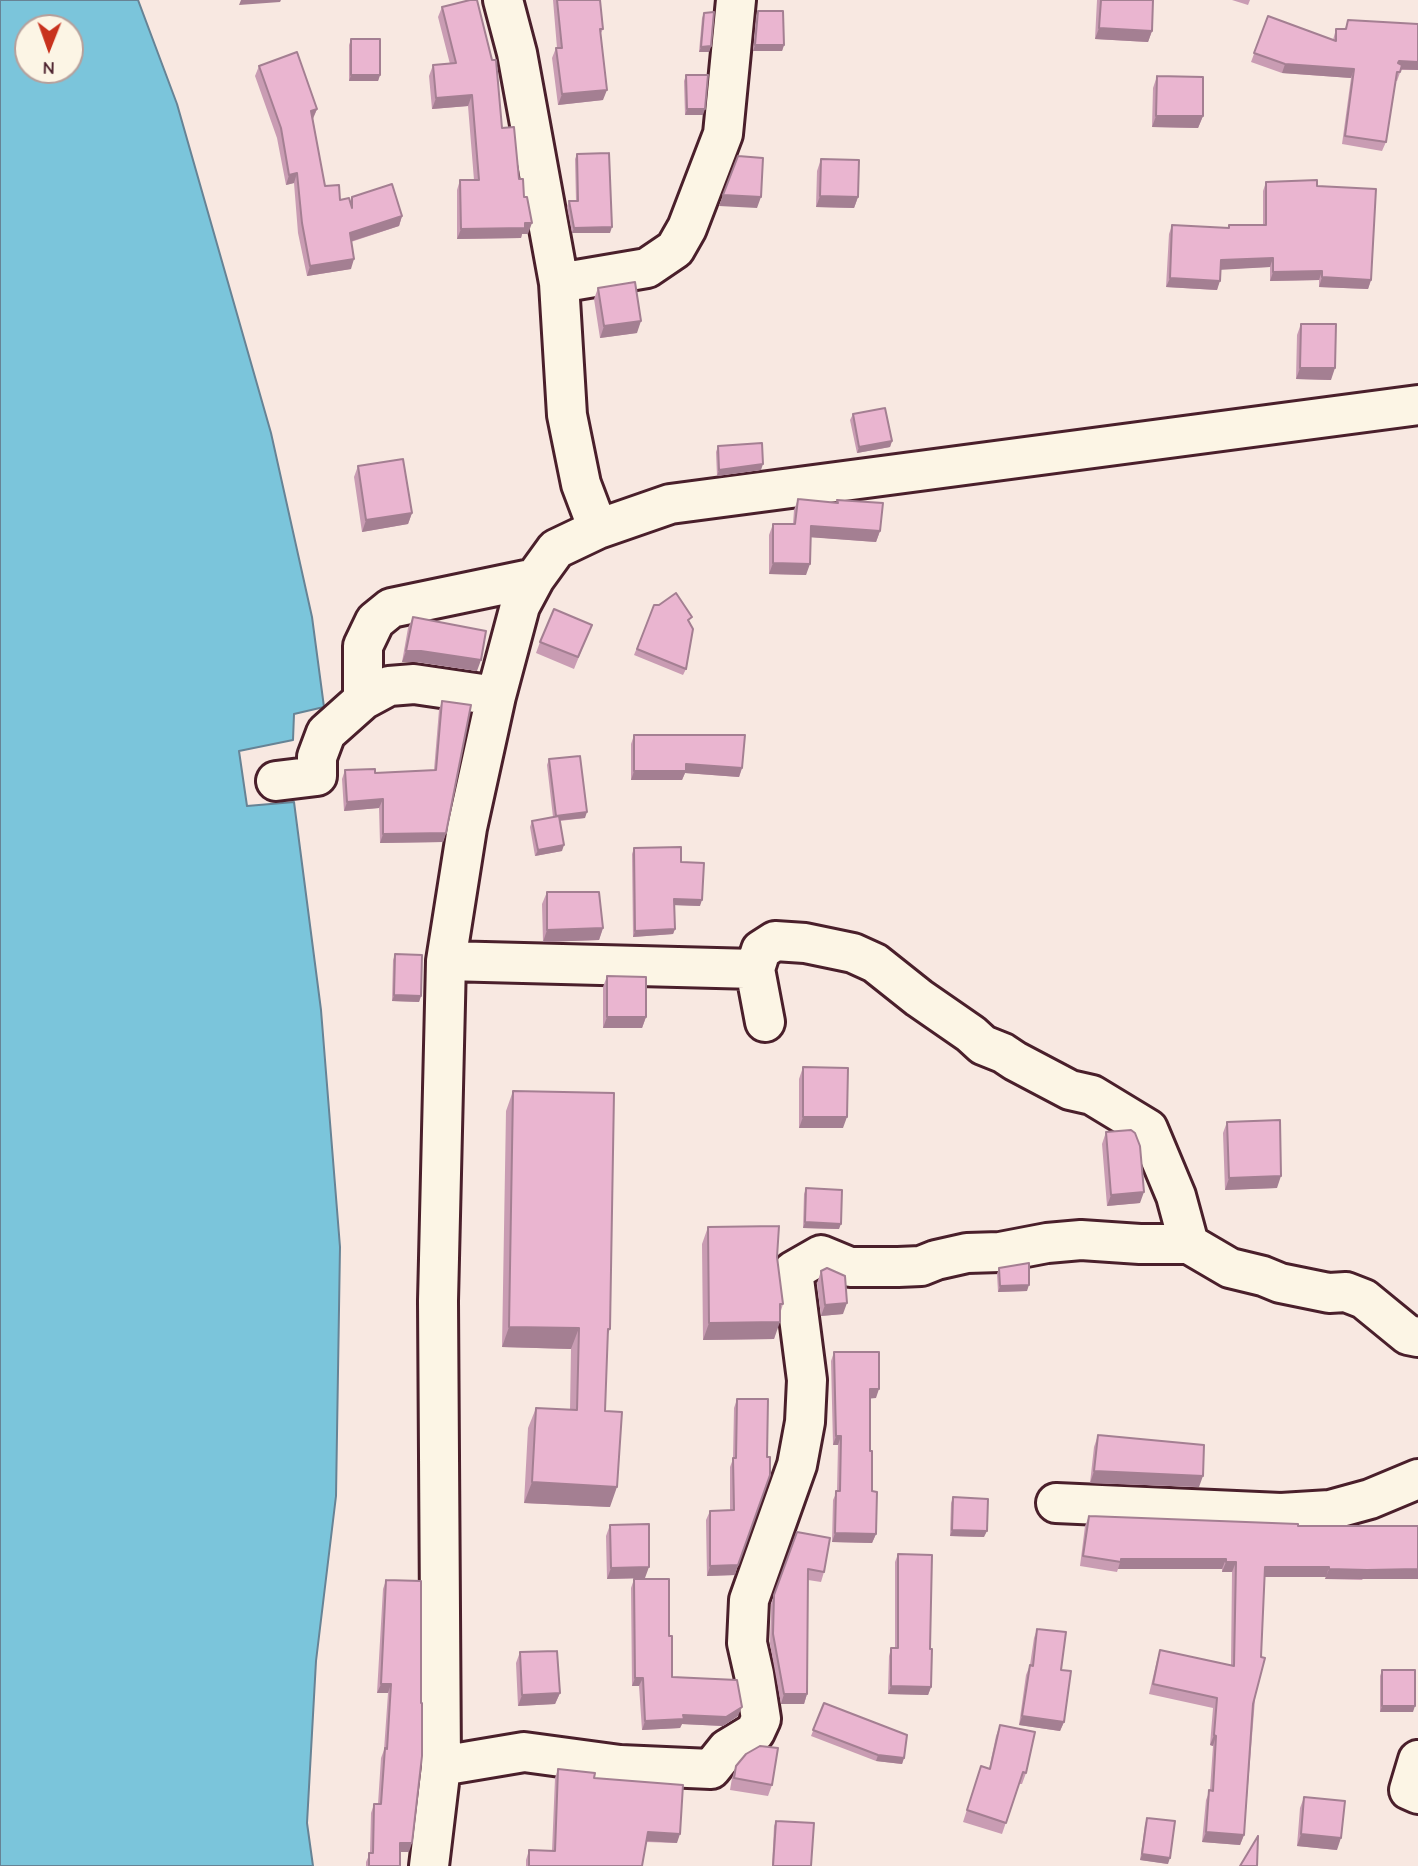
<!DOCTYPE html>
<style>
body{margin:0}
#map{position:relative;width:1418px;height:1866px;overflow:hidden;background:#f8e8e1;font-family:"Comic Neue",sans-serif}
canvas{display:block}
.north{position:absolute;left:14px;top:14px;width:70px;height:70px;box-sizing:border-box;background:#fcf5e5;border:2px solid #b59f9b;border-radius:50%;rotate:181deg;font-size:19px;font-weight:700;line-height:28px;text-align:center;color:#4a1f2b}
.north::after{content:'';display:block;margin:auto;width:24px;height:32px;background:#c8321e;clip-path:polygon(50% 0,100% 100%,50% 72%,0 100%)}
</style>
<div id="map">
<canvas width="1418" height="1866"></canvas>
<div class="north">N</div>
</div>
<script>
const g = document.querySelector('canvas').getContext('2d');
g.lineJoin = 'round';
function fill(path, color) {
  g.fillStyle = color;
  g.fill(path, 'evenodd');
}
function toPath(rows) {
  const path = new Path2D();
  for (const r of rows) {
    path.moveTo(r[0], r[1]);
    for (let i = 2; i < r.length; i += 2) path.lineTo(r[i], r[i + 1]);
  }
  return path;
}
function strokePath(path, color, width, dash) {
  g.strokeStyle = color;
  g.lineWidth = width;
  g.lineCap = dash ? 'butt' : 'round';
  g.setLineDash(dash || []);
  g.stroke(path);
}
const water = toPath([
 [0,0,138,0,177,104,271,433,312,617,324,707,294,714,293,740,239,751,247,806,294,802,321,1010,340,1247,336,1496,316,1661,307,1823,313,1866,0,1866,0,0],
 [28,28,70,28,70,70,28,70,28,28]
]);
fill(water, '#7bc5db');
strokePath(water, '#678395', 2);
const minor = toPath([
 [503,0,517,53,559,283,567,415,581,484,598,529],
 [559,283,647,268,675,249,687,228,723,134,736,0],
 [363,700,363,646,375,621,391,608,535,578],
 [276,781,317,776,317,757,326,733,363,700,389,686,414,684,496,696],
 [446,961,755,969,765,1022],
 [755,969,761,950,775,941,805,943,853,953,875,963,919,998,971,1034,983,1045,1003,1053,1015,1061,1070,1090,1092,1095,1148,1129,1176,1196,1189,1244],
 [1056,1503,1281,1513,1330,1510,1370,1499,1418,1479],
 [1418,1760,1409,1790,1418,1794],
 [441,1766,524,1752,620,1765,711,1769,727,1749,755,1732,761,1719,754,1674,747,1643,749,1600,797,1465,805,1422,807,1380,793,1271,821,1255,850,1267,898,1267,921,1266,936,1260,967,1253,1000,1252,1047,1243,1081,1240,1140,1244,1189,1244,1230,1268,1263,1276,1280,1283,1329,1293,1346,1292,1364,1299,1408,1335,1418,1337],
 [429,1866,441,1766,438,1301,446,961,467,828,496,696,520,606,535,578,556,549,598,529,670,504,1418,405]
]);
strokePath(minor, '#4a1f2b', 44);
strokePath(minor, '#fcf5e5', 38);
fill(toPath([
 [553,0,600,0,603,29,600,35,603,100,558,105,552,58,556,48,557,48],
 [1097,0,1153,0,1152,31,1148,42,1095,39],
 [1232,0,1250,0,1248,5],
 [442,7,502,128,519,179,524,197,528,234,522,234,521,238,457,239,457,190,460,180,474,180,468,106,432,109,429,76,433,65,450,64,438,17],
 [758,11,784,45,782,51,753,51,756,17],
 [704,13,711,46,709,52,699,52,702,18],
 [1268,16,1333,40,1336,29,1345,29,1348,20,1418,24,1418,70,1401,70,1397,81,1395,81,1386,142,1382,151,1342,144,1351,78,1282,73,1251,62],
 [351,39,380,75,378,81,349,81,349,45],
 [259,66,317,109,313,119,325,186,340,200,350,202,352,197,402,216,399,226,351,242,351,269,307,276,298,233,294,183,286,185,277,138,255,76],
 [686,75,703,115,685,115,684,81],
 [1157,76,1203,116,1198,128,1152,127,1153,88],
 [577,154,610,233,572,233,567,207,569,201,576,201,575,159],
 [821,159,858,197,854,208,816,207,817,171],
 [1266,182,1317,186,1371,280,1368,289,1319,287,1319,280,1270,281,1270,267,1221,269,1217,290,1166,287,1169,234,1172,225,1228,228,1229,225,1263,225,1263,191],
 [598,288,637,333,600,338,594,299],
 [1301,324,1331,380,1296,379,1297,335],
 [853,414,892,441,890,447,857,453,850,420],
 [718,446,761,470,717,476,716,452],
 [358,466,412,513,408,524,362,532,354,477],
 [798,499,836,503,837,500,880,531,876,542,811,537,806,575,769,574,769,535,773,524,793,524,794,510],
 [654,605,690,623,686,669,683,675,634,655],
 [413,617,477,671,417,662,402,662,408,628],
 [592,625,574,669,536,653,540,642],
 [442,701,446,833,443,842,380,843,379,808,344,811,342,779,345,770,375,773,434,770,439,710],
 [634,735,742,768,739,777,685,773,682,780,631,780,631,744],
 [549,759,585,818,560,821,562,851,535,856,530,827,532,821,553,817,547,765],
 [634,848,681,862,700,906,674,905,675,929,673,934,633,937,632,854],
 [547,892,603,928,599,940,543,942,542,904],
 [395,954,421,996,419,1002,392,1001,393,960],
 [607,976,646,1017,642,1028,603,1028,603,987],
 [803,1067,843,1128,799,1128,799,1079],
 [513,1091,610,1329,608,1334,605,1411,610,1507,524,1503,528,1428,536,1408,570,1410,571,1349,502,1347,506,1111],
 [1227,1122,1277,1188,1225,1190,1223,1133],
 [1106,1132,1140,1203,1107,1206,1102,1144],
 [806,1188,839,1229,803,1228,804,1194],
 [708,1227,777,1257,783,1304,780,1314,774,1339,703,1340,702,1244],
 [999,1268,1027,1291,998,1292,997,1274],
 [821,1271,843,1314,821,1316,817,1283],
 [834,1352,876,1398,870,1398,870,1451,872,1491,876,1534,872,1543,832,1542,833,1500,837,1491,838,1445,833,1445,831,1361],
 [737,1399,735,1575,707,1576,706,1520,710,1511,730,1510,730,1467,733,1459,734,1408],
 [1098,1435,1199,1487,1090,1483,1094,1447],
 [953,1497,984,1537,950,1536,951,1503],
 [1089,1516,1298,1526,1363,1580,1325,1579,1326,1577,1265,1577,1244,1835,1240,1845,1202,1842,1206,1800,1210,1790,1213,1746,1210,1745,1213,1708,1149,1694,1157,1660,1160,1650,1231,1665,1232,1572,1222,1572,1222,1569,1118,1569,1117,1572,1080,1566,1085,1526],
 [610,1525,645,1578,607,1579,606,1536],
 [797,1532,824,1572,821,1582,808,1580,807,1694,804,1704,781,1704,770,1644,771,1604],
 [898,1554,930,1649,931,1687,928,1695,888,1694,889,1656,891,1648,895,1648,895,1562],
 [634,1579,669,1636,672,1677,738,1716,723,1726,682,1724,680,1728,642,1730,639,1686,632,1686,631,1588],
 [386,1580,409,1852,400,1852,400,1866,366,1866,366,1862,370,1853,371,1813,374,1804,378,1804,381,1758,384,1750,388,1693,377,1693,383,1589],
 [1037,1629,1061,1670,1064,1722,1060,1731,1019,1725,1026,1675,1030,1665,1034,1638],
 [520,1652,560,1693,555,1704,518,1706,516,1663],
 [1382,1670,1413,1712,1380,1712,1380,1676],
 [824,1703,904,1758,902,1764,876,1761,811,1736],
 [1000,1725,1026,1773,1022,1784,1019,1784,1002,1834,963,1822,981,1766,989,1769,996,1736],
 [736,1766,772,1785,768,1796,730,1790,732,1778],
 [558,1769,594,1778,677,1843,646,1842,642,1866,526,1866,526,1860,529,1850,552,1851,555,1778],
 [1304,1797,1337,1850,1297,1846,1300,1808],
 [1147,1818,1168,1864,1140,1860,1145,1824],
 [776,1821,811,1866,772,1866,774,1826]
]), '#c99cb3');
fill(toPath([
 [241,0,281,0,280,2,239,5],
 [1099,28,1152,31,1148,42,1095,39],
 [755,45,784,45,782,51,753,51],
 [711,46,709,52,699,52,701,47],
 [1399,61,1418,62,1418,70,1395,69],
 [1285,64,1354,69,1351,78,1282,73],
 [351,75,380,75,378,81,349,81],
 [607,90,603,100,558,105,562,94],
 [472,95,468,106,432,109,436,98],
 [317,109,313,118,308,121,311,111],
 [687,109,705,109,703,115,685,115],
 [1156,116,1203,116,1198,128,1152,127],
 [297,173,294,183,286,185,289,175],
 [723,195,761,197,757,208,719,206],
 [820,196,858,197,854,208,816,207],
 [402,216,399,226,346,243,350,233],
 [525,223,532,223,528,234,522,234,521,238,457,239,461,229],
 [612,227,610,233,572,233,574,228],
 [1273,258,1270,267,1218,270,1221,260],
 [354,259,351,269,307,276,310,266],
 [1322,271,1319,280,1270,281,1273,272],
 [1322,277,1371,280,1368,289,1319,287],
 [1170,278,1220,281,1217,290,1166,287],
 [641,321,637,333,600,338,604,326],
 [1300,368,1335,368,1331,380,1296,379],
 [892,441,890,447,857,453,859,447],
 [763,464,761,470,717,476,719,470],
 [412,513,408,524,362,532,366,520],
 [811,526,880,531,876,542,807,537],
 [773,563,810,564,806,575,769,574],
 [406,651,421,651,481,660,477,671,417,662,402,662],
 [686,764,742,768,739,777,685,773,682,780,631,780,634,771],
 [383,799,379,808,344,811,347,802],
 [587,812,585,818,553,821,556,816],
 [446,833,443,842,380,843,383,834],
 [564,845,562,851,535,856,538,850],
 [674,899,702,900,700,906,672,905],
 [603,928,599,940,543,942,547,930],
 [675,929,673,934,633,937,635,931],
 [394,995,421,996,419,1002,392,1001],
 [607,1017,646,1017,642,1028,603,1028],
 [803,1117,847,1117,843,1128,799,1128],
 [1281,1176,1277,1188,1225,1190,1229,1178],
 [1144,1192,1140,1203,1107,1206,1111,1195],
 [805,1222,841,1224,839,1229,803,1228],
 [1029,1285,1027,1291,998,1292,1000,1286],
 [847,1303,843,1314,821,1316,825,1305],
 [780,1322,774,1339,703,1340,709,1323],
 [509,1327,579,1328,571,1349,502,1347],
 [870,1389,879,1389,876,1398,866,1399],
 [836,1436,841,1436,838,1445,833,1445],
 [1094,1471,1203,1476,1199,1487,1090,1483],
 [532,1482,617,1487,610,1507,524,1503],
 [952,1530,987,1531,984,1537,950,1536],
 [835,1533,876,1534,872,1543,832,1542],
 [1121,1559,1226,1559,1222,1569,1118,1569],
 [1226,1562,1236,1562,1232,1572,1222,1572],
 [738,1565,735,1575,707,1576,710,1566],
 [649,1567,645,1578,607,1579,611,1568],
 [1265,1567,1329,1567,1326,1577,1261,1577],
 [1329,1569,1418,1569,1418,1579,1325,1579],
 [635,1678,643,1678,639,1686,632,1686],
 [381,1684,391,1684,388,1693,377,1693],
 [891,1686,931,1687,928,1695,888,1694],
 [560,1693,555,1704,518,1706,522,1695],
 [784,1694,807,1694,804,1704,781,1704],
 [1382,1706,1415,1706,1413,1712,1380,1712],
 [742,1707,738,1716,723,1726,682,1724,680,1728,642,1730,645,1721],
 [1022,1716,1064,1722,1060,1731,1019,1725],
 [1214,1735,1216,1736,1213,1746,1210,1745],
 [878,1755,904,1758,902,1764,876,1761],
 [648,1832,680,1834,677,1843,645,1841],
 [1206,1832,1244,1835,1240,1845,1202,1842],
 [1301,1834,1341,1838,1337,1850,1297,1846],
 [400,1843,412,1843,409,1852,397,1852],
 [1142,1854,1170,1858,1168,1864,1140,1860]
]), '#a47f92');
const building = toPath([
 [470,0,477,0,492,60,496,60,502,128,514,127,519,179,523,179,524,197,527,197,532,223,525,223,525,228,461,229,460,180,479,180,472,95,436,98,433,65,456,63,442,7,470,0],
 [557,0,600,0,603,29,600,29,607,90,562,94,556,48,562,48,557,0],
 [1101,0,1153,0,1152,31,1099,28,1101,0],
 [758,11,783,11,784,45,755,45,758,11],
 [714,12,711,46,701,47,704,13,714,12],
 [1268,16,1336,41,1336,29,1346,29,1348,20,1418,24,1418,62,1399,61,1398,63,1402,65,1400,72,1397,72,1386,142,1345,136,1354,69,1285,64,1254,53,1268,16],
 [351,39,380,39,380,75,351,75,351,39],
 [297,52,317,109,311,111,325,186,339,185,340,200,349,198,352,208,352,197,392,184,402,216,350,233,354,259,310,266,302,223,297,173,289,175,281,128,259,66,297,52],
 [686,75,708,75,705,109,687,109,686,75],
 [1157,76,1203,77,1203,116,1156,116,1157,76],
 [609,153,612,227,574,228,569,201,578,201,577,154,609,153],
 [738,156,763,158,761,197,723,195,738,156],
 [821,159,859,160,858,197,820,196,821,159],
 [1317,180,1317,186,1376,189,1371,280,1322,277,1322,271,1273,272,1273,258,1221,260,1220,281,1170,278,1172,225,1229,228,1229,225,1266,225,1266,182,1317,180],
 [635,282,641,321,604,326,598,288,635,282],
 [1301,324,1336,324,1335,368,1300,368,1301,324],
 [885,408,892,441,859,447,853,414,885,408],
 [762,443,763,464,719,470,718,446,762,443],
 [403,459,412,513,366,520,358,466,403,459],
 [798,499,838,503,837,500,883,503,880,531,811,526,810,564,773,563,773,524,795,524,798,499],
 [676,593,692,617,688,620,693,629,686,669,637,649,654,605,659,605,676,593],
 [554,609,592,625,578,657,540,642,554,609],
 [413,617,486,631,481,660,421,651,406,651,413,617],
 [442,701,471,705,446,833,383,834,383,799,347,802,345,770,375,769,375,773,436,770,442,701],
 [634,735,745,735,742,768,686,764,686,771,634,771,634,735],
 [580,756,587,812,556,816,549,759,580,756],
 [559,816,564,845,538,850,532,821,559,816],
 [681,847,681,862,704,863,702,900,674,899,675,929,635,931,634,848,681,847],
 [547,892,599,892,603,928,547,930,547,892],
 [395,954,422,955,421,996,394,995,395,954],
 [607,976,646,977,646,1017,607,1017,607,976],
 [803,1067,848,1068,847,1117,803,1117,803,1067],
 [513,1091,614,1093,610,1329,608,1329,605,1411,622,1412,617,1487,532,1482,536,1408,577,1410,579,1328,509,1327,513,1091],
 [1280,1120,1281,1176,1229,1178,1227,1122,1280,1120],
 [1131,1130,1135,1133,1140,1146,1144,1192,1111,1195,1106,1132,1131,1130],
 [806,1188,842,1190,841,1224,805,1222,806,1188],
 [779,1226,777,1257,783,1304,780,1304,780,1322,709,1323,708,1227,779,1226],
 [1029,1263,1029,1285,1000,1286,999,1268,1029,1263],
 [827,1268,845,1276,847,1303,825,1305,821,1271,827,1268],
 [834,1352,879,1352,879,1389,870,1389,870,1451,872,1451,872,1491,877,1492,876,1534,835,1533,836,1491,840,1491,841,1436,836,1436,834,1352],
 [737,1399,768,1399,767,1457,770,1457,770,1475,738,1565,710,1566,710,1511,734,1510,733,1458,736,1458,737,1399],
 [1098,1435,1204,1445,1203,1476,1094,1471,1098,1435],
 [953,1497,988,1499,987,1531,952,1530,953,1497],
 [1089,1516,1298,1524,1298,1526,1418,1526,1418,1569,1367,1570,1329,1569,1329,1567,1265,1567,1261,1657,1265,1658,1253,1704,1244,1835,1206,1832,1209,1790,1213,1791,1216,1736,1214,1735,1217,1698,1153,1684,1160,1650,1234,1666,1236,1562,1226,1562,1226,1559,1121,1559,1121,1562,1083,1556,1089,1516],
 [649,1524,649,1567,611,1568,610,1525,649,1524],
 [797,1532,830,1538,824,1572,808,1569,807,1694,784,1694,773,1634,774,1595,797,1532],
 [898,1554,932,1555,930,1649,932,1649,931,1687,891,1686,891,1648,898,1648,898,1554],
 [634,1579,669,1579,669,1636,672,1636,672,1677,737,1680,742,1707,726,1717,683,1715,684,1719,645,1721,643,1678,635,1678,634,1579],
 [386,1580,421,1581,421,1703,422,1703,422,1756,412,1843,400,1843,400,1866,369,1866,369,1853,373,1853,374,1804,381,1804,385,1748,387,1749,391,1684,381,1684,386,1580],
 [1037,1629,1066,1632,1061,1670,1071,1671,1064,1722,1022,1716,1030,1665,1033,1666,1037,1629],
 [557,1651,560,1693,522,1695,520,1652,557,1651],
 [1382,1670,1415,1670,1415,1706,1382,1706,1382,1670],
 [824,1703,907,1735,904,1758,878,1755,813,1730,824,1703],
 [1000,1725,1035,1732,1026,1773,1023,1772,1006,1823,967,1810,981,1766,990,1769,1000,1725],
 [760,1746,778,1748,772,1785,734,1778,736,1766,746,1754,760,1746],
 [558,1769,595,1773,594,1778,683,1785,680,1834,648,1832,642,1866,529,1866,529,1850,555,1851,558,1769],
 [1304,1797,1345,1801,1341,1838,1301,1834,1304,1797],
 [1147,1818,1175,1821,1170,1858,1142,1854,1147,1818],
 [776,1821,814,1823,811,1866,773,1866,776,1821],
 [1258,1836,1257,1866,1240,1866,1258,1836]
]);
fill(building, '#eab5d0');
strokePath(building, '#a47f92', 2);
</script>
